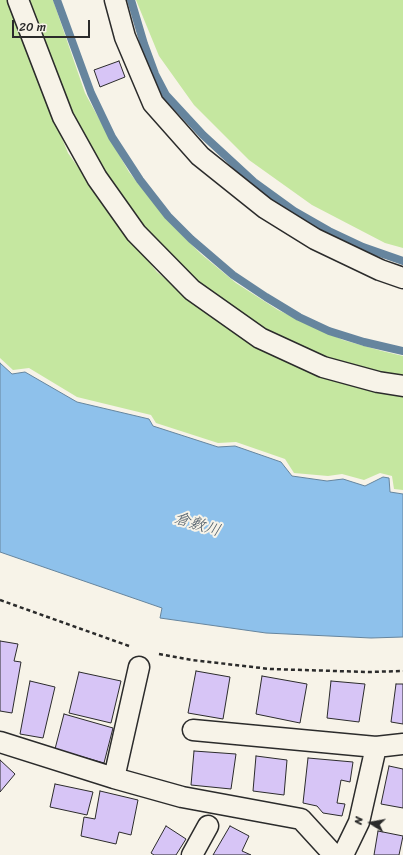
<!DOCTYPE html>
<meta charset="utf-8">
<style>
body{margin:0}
#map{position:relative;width:403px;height:855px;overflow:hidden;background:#f7f3e8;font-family:Sriracha,sans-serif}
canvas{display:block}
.north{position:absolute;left:351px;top:803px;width:40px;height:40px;-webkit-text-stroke:3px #f7f3e8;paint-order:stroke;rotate:281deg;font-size:11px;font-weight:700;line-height:16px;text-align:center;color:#2b2b2b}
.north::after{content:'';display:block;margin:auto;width:14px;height:18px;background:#2b2b2b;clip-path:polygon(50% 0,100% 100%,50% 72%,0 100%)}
.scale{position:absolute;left:12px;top:20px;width:78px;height:18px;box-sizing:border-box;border:2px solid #2b2b2b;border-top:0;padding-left:5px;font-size:12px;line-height:14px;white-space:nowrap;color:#2b2b2b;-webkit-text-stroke:3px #f7f3e8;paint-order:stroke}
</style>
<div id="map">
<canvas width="403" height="855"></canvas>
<div class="north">N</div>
<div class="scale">20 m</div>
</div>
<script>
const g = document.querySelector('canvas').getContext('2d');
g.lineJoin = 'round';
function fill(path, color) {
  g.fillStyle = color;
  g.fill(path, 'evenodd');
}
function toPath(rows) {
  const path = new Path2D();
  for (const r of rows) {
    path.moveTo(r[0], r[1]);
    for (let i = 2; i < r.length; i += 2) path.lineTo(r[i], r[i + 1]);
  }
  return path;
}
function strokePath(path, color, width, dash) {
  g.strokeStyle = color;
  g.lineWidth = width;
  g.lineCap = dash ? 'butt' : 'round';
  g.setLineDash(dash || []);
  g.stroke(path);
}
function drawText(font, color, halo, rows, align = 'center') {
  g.font = font + ' Sriracha,"Klee One",sans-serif';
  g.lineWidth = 4;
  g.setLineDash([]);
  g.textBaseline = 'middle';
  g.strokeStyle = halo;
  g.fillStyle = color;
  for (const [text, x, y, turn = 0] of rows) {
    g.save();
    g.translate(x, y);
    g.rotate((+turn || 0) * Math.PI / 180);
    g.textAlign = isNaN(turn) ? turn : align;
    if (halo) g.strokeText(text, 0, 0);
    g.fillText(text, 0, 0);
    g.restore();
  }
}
fill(toPath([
 [0,0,9,0,34,70,68,153,119,225,157,272,220,323,293,365,364,389,403,394,403,490,394,489,392,476,380,473,364,480,342,474,328,476,294,473,285,459,236,442,218,443,156,423,151,415,77,397,29,368,13,370,0,358],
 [24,0,53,0,85,93,110,139,129,172,164,216,182,235,201,254,236,283,278,310,343,340,382,351,403,356,403,380,354,368,288,343,244,320,163,253,93,162],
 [136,0,403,0,403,248,385,243,312,205,249,160,194,105,159,56]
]), '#c5e7a0');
const water = toPath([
 [0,363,12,374,25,372,77,402,149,419,153,426,218,447,235,446,281,462,292,476,327,481,343,479,365,486,383,477,389,478,390,492,403,494,403,637,371,638,266,633,160,618,162,608,0,552,0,363]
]);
fill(water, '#8ec1eb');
strokePath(water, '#66859e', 1);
strokePath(toPath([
 [57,0,91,93,112,137,140,180,168,216,191,239,233,275,266,297,299,317,329,331,364,342,403,351],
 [131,0,144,44,155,74,166,95,203,135,254,182,294,211,329,231,363,247,403,261]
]), '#66859e', 8);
const building = toPath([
 [119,61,125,77,100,87,94,70,119,61],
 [0,641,18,644,14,661,21,662,12,713,0,711,0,641],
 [196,671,230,677,223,719,188,713,196,671],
 [79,672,121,681,111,723,69,713,79,672],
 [262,676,307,684,300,723,256,714,262,676],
 [30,681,55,687,43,738,20,734,30,681],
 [331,681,365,684,359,722,327,718,331,681],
 [396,684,403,684,403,724,391,722,396,684],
 [64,714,113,728,104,763,55,749,64,714],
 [194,751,236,754,231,789,191,785,194,751],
 [256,756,287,760,284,795,253,791,256,756],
 [308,758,353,762,350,782,341,780,337,803,345,804,342,816,323,813,317,806,303,803,308,758],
 [0,760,15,774,0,792,0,760],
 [389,766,403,769,403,808,381,804,389,766],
 [55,784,93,792,87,815,50,807,55,784],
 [100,791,138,800,131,835,119,832,116,844,81,836,84,817,95,819,100,791],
 [166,826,186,839,176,855,154,855,151,853,166,826],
 [230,826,249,836,242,851,251,855,213,855,230,826],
 [378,831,403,836,399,855,374,855,378,831]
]);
fill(building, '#d7c5f6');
strokePath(building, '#2b2b2b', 1);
const minor = toPath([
 [18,0,63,117,97,178,136,233,192,290,260,338,323,367,378,382,403,386],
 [115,0,125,37,153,103,200,156,265,208,315,239,380,270,403,278],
 [193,730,376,747,403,744],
 [0,742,114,778,182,797,301,819,334,855],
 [114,778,139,667],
 [192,855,208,826],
 [343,855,359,822,376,747]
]);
strokePath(minor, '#2b2b2b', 23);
strokePath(toPath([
 [0,600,129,646],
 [159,654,192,660,270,669,368,672,403,671]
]), '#2b2b2b', 2.5, [4, 3]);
strokePath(minor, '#f7f3e8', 20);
drawText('italic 16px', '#495865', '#f7f3e8', [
 ["倉敷川",197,525,17]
]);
</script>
